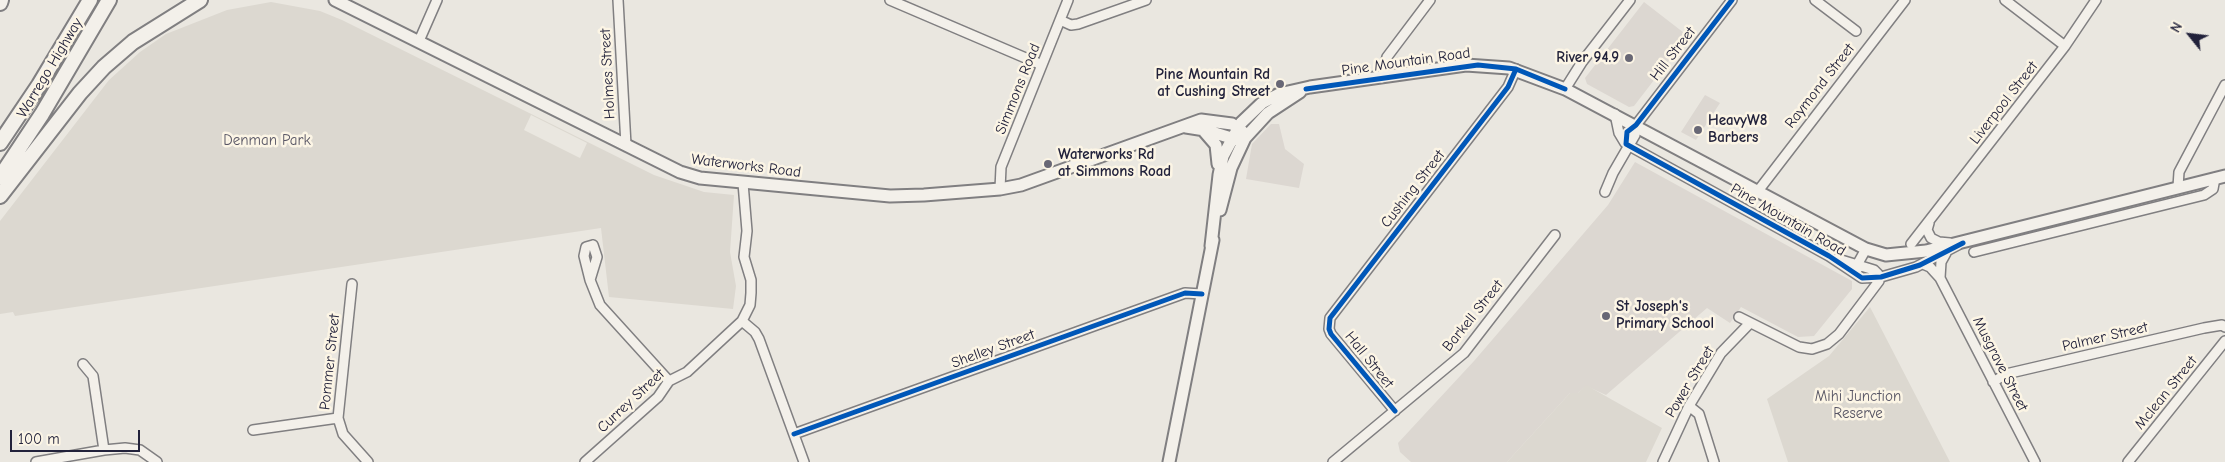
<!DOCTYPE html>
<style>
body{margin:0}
#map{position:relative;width:2225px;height:462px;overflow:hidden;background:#eae7e0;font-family:"Comic Neue",sans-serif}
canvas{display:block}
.north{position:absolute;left:2165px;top:10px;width:50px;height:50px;-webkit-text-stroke:4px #fcf5e5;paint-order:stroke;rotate:299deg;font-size:14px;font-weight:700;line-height:20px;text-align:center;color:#22223b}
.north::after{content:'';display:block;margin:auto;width:18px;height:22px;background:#22223b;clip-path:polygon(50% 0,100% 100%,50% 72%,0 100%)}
.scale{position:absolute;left:10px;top:430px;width:130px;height:22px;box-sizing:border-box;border:2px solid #22223b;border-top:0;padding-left:6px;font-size:15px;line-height:18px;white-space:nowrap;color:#22223b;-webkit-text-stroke:4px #fcf5e5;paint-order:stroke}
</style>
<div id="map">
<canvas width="2225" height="462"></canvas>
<div class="north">N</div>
<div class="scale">100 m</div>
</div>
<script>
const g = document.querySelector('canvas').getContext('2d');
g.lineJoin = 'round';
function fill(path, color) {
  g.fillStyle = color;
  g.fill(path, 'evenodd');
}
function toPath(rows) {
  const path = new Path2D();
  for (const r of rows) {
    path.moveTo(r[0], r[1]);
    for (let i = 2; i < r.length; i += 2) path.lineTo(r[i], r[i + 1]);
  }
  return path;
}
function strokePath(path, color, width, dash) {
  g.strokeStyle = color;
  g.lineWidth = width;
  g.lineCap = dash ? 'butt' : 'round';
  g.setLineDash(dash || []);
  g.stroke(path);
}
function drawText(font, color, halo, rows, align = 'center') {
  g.font = font + ' "Comic Neue",sans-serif';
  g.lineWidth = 5;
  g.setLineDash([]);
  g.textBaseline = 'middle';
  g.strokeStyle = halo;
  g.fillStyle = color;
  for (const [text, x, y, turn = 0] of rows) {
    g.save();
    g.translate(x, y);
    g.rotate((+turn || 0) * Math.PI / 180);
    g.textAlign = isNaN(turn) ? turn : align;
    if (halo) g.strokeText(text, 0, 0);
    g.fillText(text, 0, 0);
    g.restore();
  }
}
fill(toPath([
 [1644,2,1688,36,1634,106,1629,107,1587,84,1585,78],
 [1705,95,1720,103,1696,140,1681,132],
 [1271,124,1279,124,1285,149,1304,164,1299,188,1246,179,1252,144],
 [1635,162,1852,281,1852,289,1814,336,1798,337,1741,307,1730,323,1707,308,1606,395,1586,386,1578,393,1570,393,1507,462,1411,462,1400,452,1398,443,1474,361,1608,205]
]), '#dcd7d1');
fill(toPath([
 [271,2,320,11,342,20,654,175,704,192,734,195,730,252,736,286,733,309,609,297,601,228,15,316,13,312,0,314,0,221,109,80,140,52,166,34,227,10],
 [531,115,587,143,580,158,524,130],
 [1870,307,1950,462,1788,462,1767,399,1829,356],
 [1586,385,1662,428,1646,462,1507,462,1570,393,1578,393]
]), '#dcd8d0');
const minor = toPath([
 [618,0,626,145],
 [890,0,1042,65],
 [1732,0,1636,125,1627,132,1626,144,1829,256,1862,278,1881,277,1916,267,1958,245],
 [1815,0,1856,31],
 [2005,0,2065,46],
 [1060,20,1071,25,1078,24,1146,0],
 [419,41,437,0],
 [1382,78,1387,57,1430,0],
 [1565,89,1582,62,1630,0],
 [1615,114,1619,133,1625,143],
 [743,183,747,231,744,257,751,280,751,293,750,305,742,321,755,332,759,339,804,462],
 [2178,187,2179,172,2225,85],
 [1000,189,1001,167,1068,0],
 [1758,191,1905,0],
 [1605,192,1613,173,1635,135,1636,125],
 [1929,223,1927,230,1931,238,1939,242,1950,243],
 [1911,244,2065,46,2096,0],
 [593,245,597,257,590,280,584,256,586,247,593,245],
 [1974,252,2204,195,2213,189,2215,178],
 [1923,264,1930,267,1940,278,2035,462],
 [1857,270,1857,265,1866,249],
 [1940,278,1941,262,1946,253],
 [590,280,600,305,669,381],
 [352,284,338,418,343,434,368,462],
 [1739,317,1799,347,1812,349,1827,344,1839,334,1879,281,1878,274,1874,270,1838,259],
 [83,364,93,376,104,450],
 [1993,382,2006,374,2204,328,2222,325,2225,327],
 [1689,406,1699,414,1714,462],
 [1395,411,1331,334,1329,329,1330,318,1508,87,1516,69],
 [253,430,338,418],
 [794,434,1185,293,1202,294],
 [36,462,104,450,125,448,140,450,157,462],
 [585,462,658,397,669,381,687,372,742,321],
 [1333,462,1464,353,1555,235],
 [1663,462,1689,406,1721,353,1750,323],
 [2128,462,2225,341]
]);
const major = toPath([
 [335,0,680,172,700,178,890,196,924,195,1000,189,1021,185,1201,120,1232,124,1242,131,1245,138],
 [1186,127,1205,130,1238,140],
 [1203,130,1216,145,1218,164],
 [1220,210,1231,168,1245,138,1268,113,1300,92],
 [1211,246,1219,175,1223,156,1241,123,1262,103,1279,94,1310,87,1466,65,1509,68,1565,89,1866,249,1886,255,1926,251,2225,176],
 [1169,462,1213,240]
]);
const highway = toPath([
 [0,3,1,0],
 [0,143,39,85,90,0],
 [0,177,42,114,109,0],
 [0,196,80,93,104,67,133,42,200,0]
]);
strokePath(minor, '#807f81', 12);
strokePath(major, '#807f81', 15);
strokePath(highway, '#807f81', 18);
strokePath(minor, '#f3f0ea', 9);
strokePath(major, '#f3f0ea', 11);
strokePath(highway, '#f3f0ea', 14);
strokePath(toPath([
 [1732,0,1636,125,1627,132,1626,144,1829,256,1862,278,1881,277,1920,265,1963,243],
 [1306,89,1478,65,1516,69,1565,89],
 [1395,411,1331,334,1329,329,1330,318,1508,87,1516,69],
 [794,434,1185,293,1202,294]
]), '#0057b8', 5);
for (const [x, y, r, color] of [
 [1629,58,5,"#686775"],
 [1280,84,5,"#686775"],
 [1698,130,5,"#686775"],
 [1048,164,5,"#686775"],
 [1606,316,5,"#686775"]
]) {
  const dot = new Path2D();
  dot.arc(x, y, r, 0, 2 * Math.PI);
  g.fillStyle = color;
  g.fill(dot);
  strokePath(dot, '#fcf5e5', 2);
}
drawText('15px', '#22223b', '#fcf5e5', [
 ["Hill Street",1673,54,-52],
 ["Pine Mountain Road",1406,62,-8],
 ["Warrego Highway",50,68,-59],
 ["Holmes Street",608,74,-93],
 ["Raymond Street",1820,86,-52],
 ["Simmons Road",1018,89,-68],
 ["Liverpool Street",2004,103,-52],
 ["Waterworks Road",746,166,7],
 ["Cushing Street",1413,189,-52],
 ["Pine Mountain Road",1788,220,30],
 ["Barkell Street",1473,316,-51],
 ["Palmer Street",2105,337,-13],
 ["Shelley Street",993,349,-20],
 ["Hall Street",1369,360,51],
 ["Pommer Street",330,362,-84],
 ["Musgrave Street",2000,364,63],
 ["Power Street",1690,382,-59],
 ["Mclean Street",2166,393,-51],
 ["Currey Street",631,401,-43]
]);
drawText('bold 15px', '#22223b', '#fcf5e5', [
 ["River 94.9",1619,58,"right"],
 ["Pine Mountain Rd",1270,75,"right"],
 ["at Cushing Street",1270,92,"right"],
 ["HeavyW8",1708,121],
 ["Barbers",1708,138],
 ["Waterworks Rd",1058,155],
 ["at Simmons Road",1058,172],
 ["St Joseph's",1616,307],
 ["Primary School",1616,324]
], 'left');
drawText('15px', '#575564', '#fcf5e5', [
 ["Denman Park",267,141],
 ["Mihi Junction",1858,397],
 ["Reserve",1858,414]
]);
</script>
